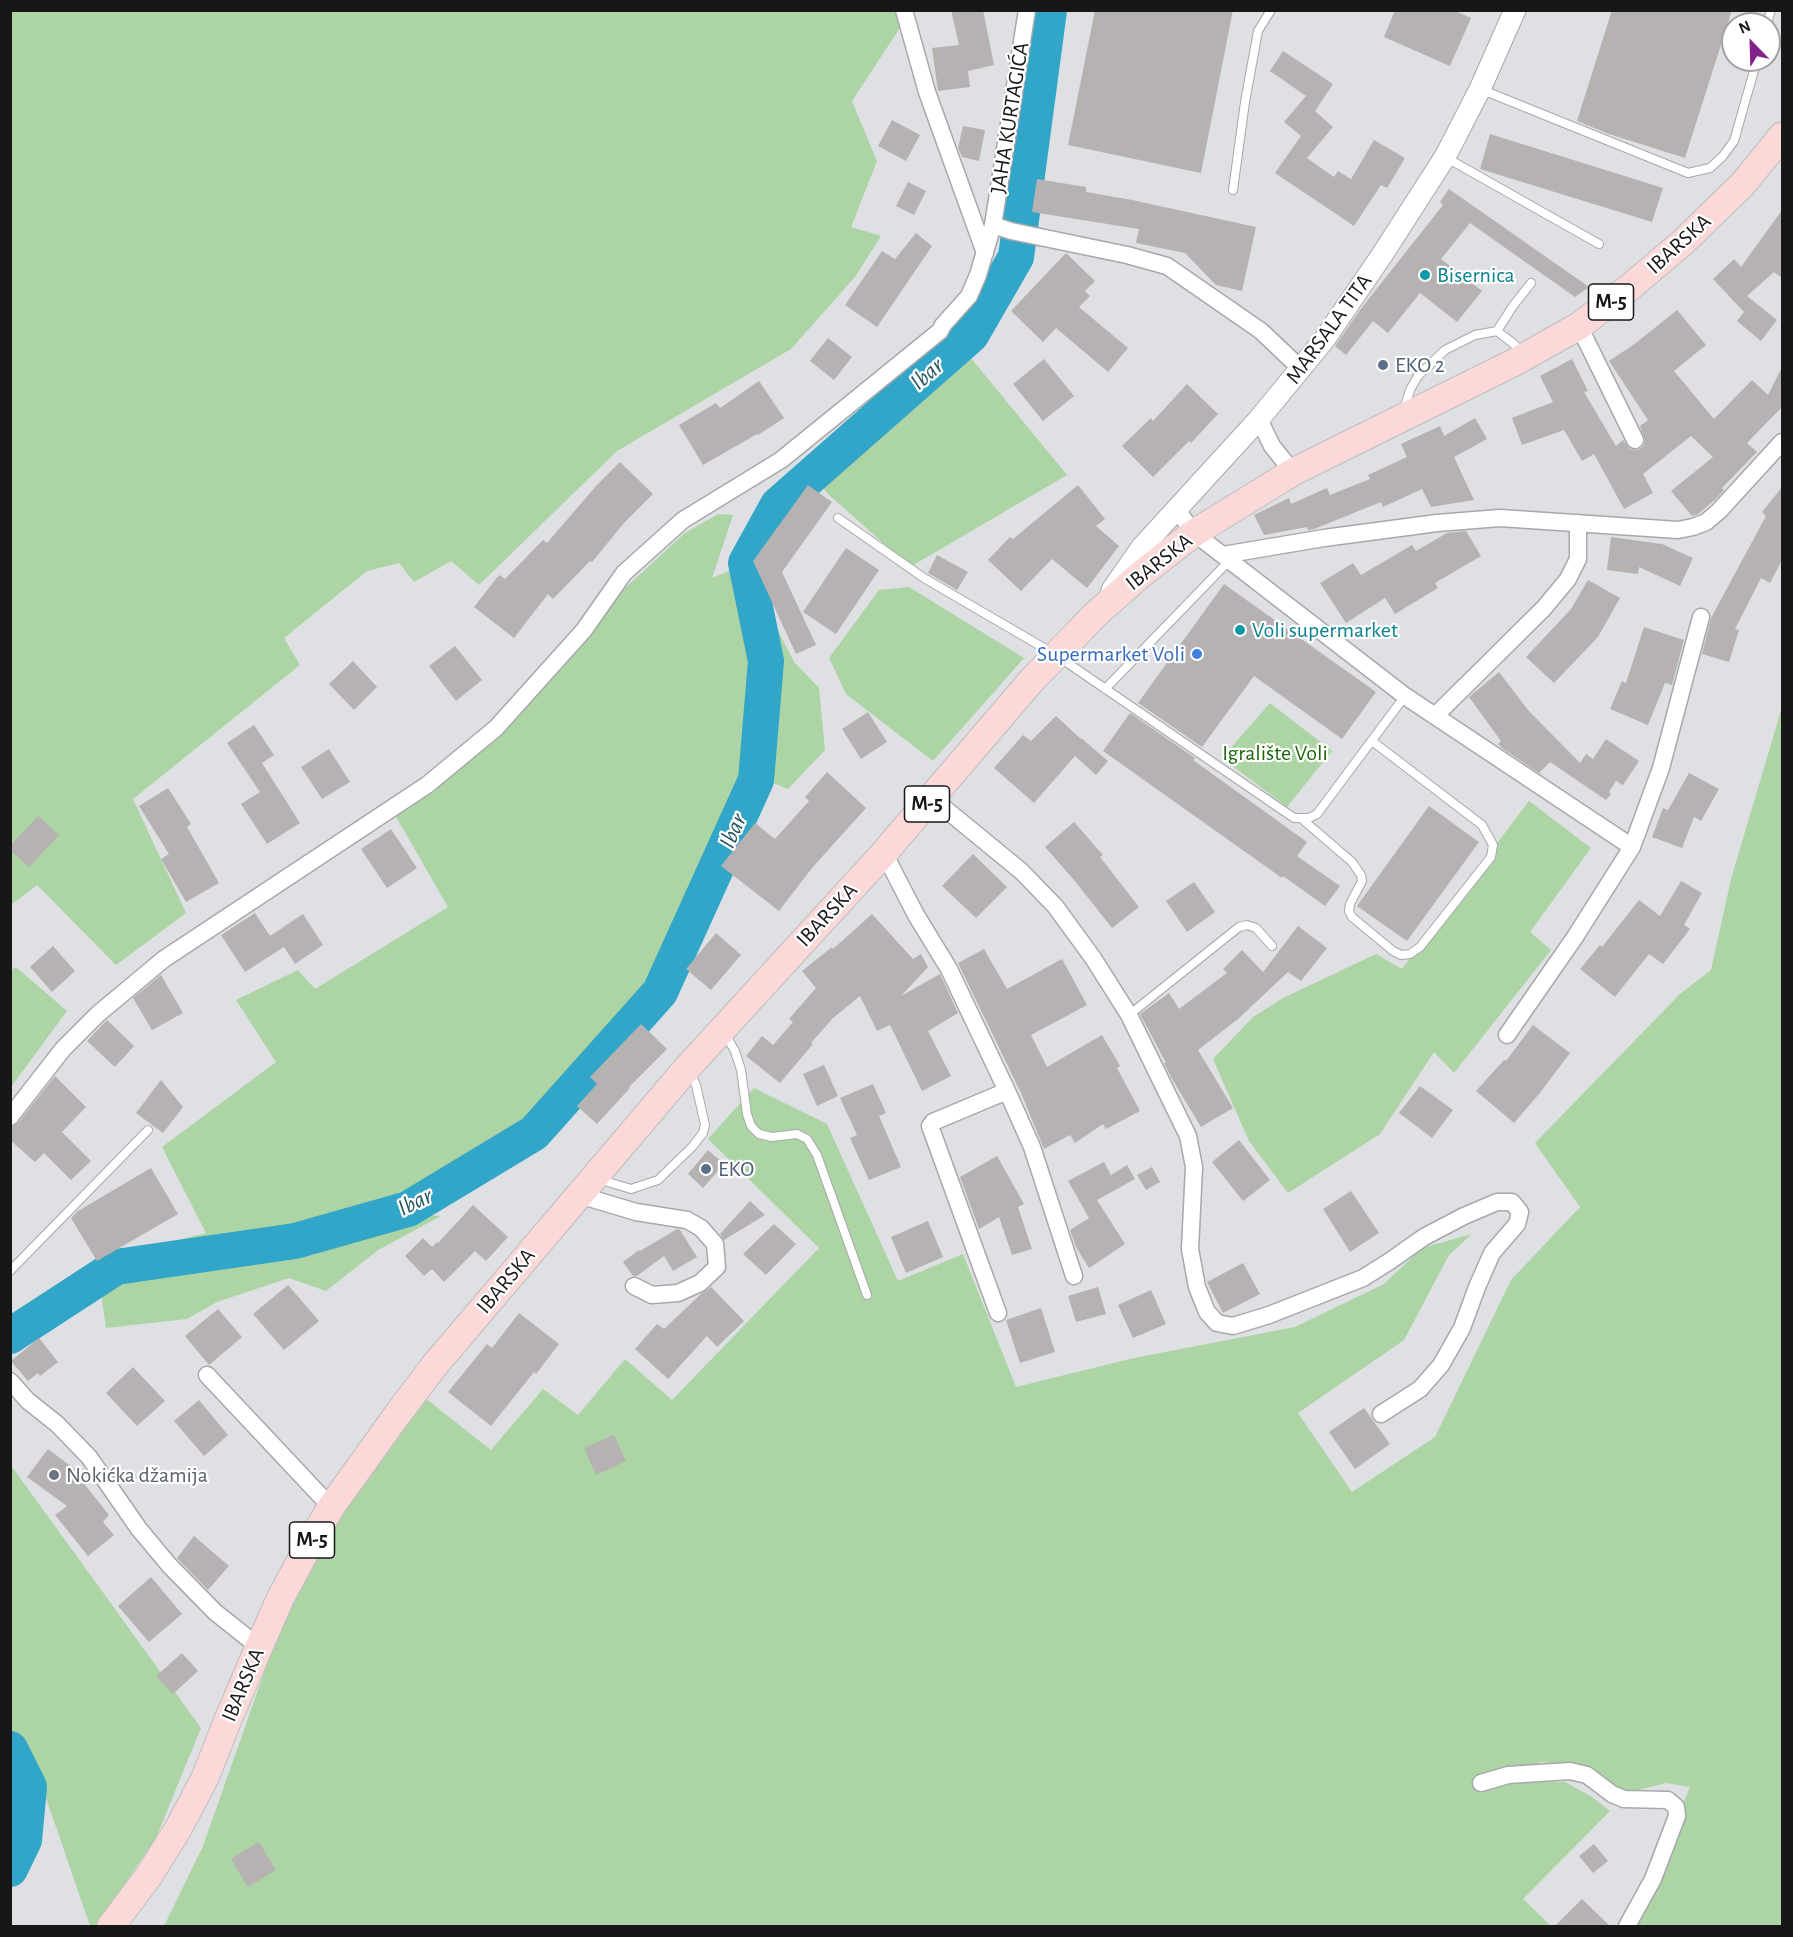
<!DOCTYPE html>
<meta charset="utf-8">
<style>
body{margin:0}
#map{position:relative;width:1793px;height:1937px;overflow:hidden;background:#dee0e3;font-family:"Alegreya Sans",sans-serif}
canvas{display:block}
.frame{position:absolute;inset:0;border:12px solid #171718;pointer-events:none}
.north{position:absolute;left:1721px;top:12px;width:60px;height:60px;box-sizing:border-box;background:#fff;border:2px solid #a2a2a3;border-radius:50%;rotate:337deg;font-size:16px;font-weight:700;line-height:24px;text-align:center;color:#171718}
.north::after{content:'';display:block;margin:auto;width:21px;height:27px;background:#84228c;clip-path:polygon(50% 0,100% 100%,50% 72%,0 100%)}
</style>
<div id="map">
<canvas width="1793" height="1937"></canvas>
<div class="frame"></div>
<div class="north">N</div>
</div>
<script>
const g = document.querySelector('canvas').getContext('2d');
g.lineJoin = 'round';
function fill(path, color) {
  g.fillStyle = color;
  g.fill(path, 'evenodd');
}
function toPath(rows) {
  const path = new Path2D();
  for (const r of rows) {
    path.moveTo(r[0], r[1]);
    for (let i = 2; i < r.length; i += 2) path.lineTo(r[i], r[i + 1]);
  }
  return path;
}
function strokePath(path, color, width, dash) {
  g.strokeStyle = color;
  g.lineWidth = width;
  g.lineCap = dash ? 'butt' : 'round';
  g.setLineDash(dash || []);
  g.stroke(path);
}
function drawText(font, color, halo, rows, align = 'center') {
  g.font = font + ' "Alegreya Sans",sans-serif';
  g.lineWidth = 4.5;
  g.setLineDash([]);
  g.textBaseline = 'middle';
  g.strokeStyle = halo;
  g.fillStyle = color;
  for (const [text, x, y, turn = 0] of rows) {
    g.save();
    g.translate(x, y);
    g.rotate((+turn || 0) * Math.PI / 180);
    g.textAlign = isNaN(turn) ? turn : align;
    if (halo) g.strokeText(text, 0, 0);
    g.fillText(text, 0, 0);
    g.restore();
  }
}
fill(toPath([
 [11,11,911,11,852,101,877,161,851,227,881,236,855,277,791,349,617,451,479,585,451,561,414,582,399,563,367,571,284,638,300,665,133,799,186,913,116,965,37,885,11,905],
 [966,352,1067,475,910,567,828,494,818,482],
 [718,514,733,515,712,578,738,567,756,663,749,779,654,985,527,1122,407,1198,286,1230,130,1252,206,1233,162,1147,276,1062,236,1000,298,970,315,989,448,907,395,815,489,736,623,590,685,533],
 [909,587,1024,658,933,761,846,694,829,658,879,590],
 [761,597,794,662,819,688,825,750,788,789,766,780,776,665],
 [1270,703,1332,751,1287,807,1222,758],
 [1782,707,1782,1926,1627,1926,1645,1896,1690,1787,1666,1783,1618,1795,1590,1768,1540,1762,1521,1782,1565,1782,1592,1797,1610,1811,1523,1899,1551,1926,164,1926,203,1846,271,1653,308,1564,420,1394,491,1450,543,1389,578,1415,625,1359,672,1400,819,1248,708,1139,754,1088,827,1124,898,1281,963,1254,1016,1387,1134,1358,1295,1327,1384,1284,1422,1248,1472,1234,1449,1255,1404,1340,1298,1413,1352,1492,1435,1437,1511,1280,1580,1207,1535,1143,1680,994,1711,970,1731,879],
 [1529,801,1591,848,1530,932,1551,950,1454,1073,1434,1052,1380,1134,1288,1193,1249,1141,1213,1059,1253,1017,1283,998,1376,954,1402,969],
 [16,967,67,1011,11,1087,10,971],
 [420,1215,441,1216,378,1250,326,1291,289,1278,217,1302,187,1319,106,1328,101,1292,119,1275,299,1247],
 [10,1464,201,1728,156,1838,96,1926,90,1926,43,1789,20,1754,11,1734],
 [11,1773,19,1790,13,1839,11,1845]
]), '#acd4a4');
strokePath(toPath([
 [10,1336,116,1267,295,1241,408,1209,534,1133,660,992,756,780,766,661,746,563,778,505,971,335,1016,257,1049,10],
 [10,1749,29,1787,24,1840,10,1869]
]), '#31a6c8', 36);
fill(toPath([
 [951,10,983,10,994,65,968,71,970,87,938,91,932,48,959,45],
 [1095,10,1233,10,1201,173,1068,145],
 [1395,10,1453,10,1471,18,1450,66,1384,37],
 [1612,10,1732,10,1685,158,1609,134,1577,121],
 [1283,51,1333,84,1315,111,1333,127,1307,158,1334,177,1338,171,1351,179,1374,140,1405,158,1387,188,1381,185,1354,226,1275,173,1301,136,1284,122,1306,96,1270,71],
 [892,120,920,135,906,161,878,146],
 [963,126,985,130,979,161,962,157,958,148],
 [1490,134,1663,188,1652,222,1480,169],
 [1037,179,1086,187,1086,192,1132,200,1256,227,1242,291,1216,285,1185,253,1136,243,1139,229,1032,212],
 [908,182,926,191,914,215,896,206],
 [1449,189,1589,287,1575,297,1470,223,1441,259,1482,291,1457,322,1420,293,1388,333,1373,321,1346,355,1335,346,1360,310,1443,205,1440,202],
 [1782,210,1782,278,1774,272,1747,296,1777,320,1761,341,1737,321,1744,312,1713,279,1734,259,1741,267],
 [916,233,932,246,877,327,845,305,882,251,895,259],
 [1066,253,1095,281,1085,291,1090,296,1079,307,1128,348,1108,372,1056,328,1043,342,1011,311],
 [1677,310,1706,345,1674,371,1714,419,1752,380,1768,395,1782,367,1782,407,1747,443,1757,452,1722,488,1724,490,1716,499,1698,514,1692,516,1671,491,1713,457,1691,436,1643,474,1653,493,1624,509,1594,454,1582,461,1564,430,1522,445,1512,418,1553,402,1540,376,1572,359,1588,391,1584,392,1616,446,1623,440,1630,449,1635,450,1640,449,1644,445,1645,440,1640,426,1648,420,1609,361,1636,343],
 [828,338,852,357,834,380,810,361],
 [1044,359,1074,396,1043,421,1013,384],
 [759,381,784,418,758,435,757,434,703,465,679,425,716,403,720,408],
 [1187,384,1218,414,1191,443,1189,441,1153,477,1122,446,1151,418,1153,421],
 [1475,418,1487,439,1454,457,1474,500,1431,507,1422,489,1383,507,1381,502,1314,529,1308,530,1307,527,1264,535,1254,515,1289,498,1291,504,1327,488,1330,495,1370,479,1368,475,1407,457,1401,444,1440,426,1444,436],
 [620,462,653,494,624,523,592,562,590,561,553,599,548,594,514,638,474,607,499,575,505,579,543,540,547,543,596,486],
 [808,485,832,502,782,572,816,645,796,654,753,561],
 [1078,485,1105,519,1096,526,1119,546,1087,588,1052,559,1021,591,988,560,1010,537,1013,539],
 [1782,487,1782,560,1770,583,1761,578,1735,629,1739,630,1729,662,1702,654,1711,618,1766,516,1762,512],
 [1466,531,1481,556,1435,583,1438,588,1395,614,1385,598,1346,623,1320,583,1353,563,1361,575,1412,545,1416,551,1447,533],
 [1611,537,1662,544,1693,558,1680,586,1639,567,1638,574,1607,570],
 [846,548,879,570,836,634,803,612],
 [937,555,968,572,957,590,928,573],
 [1588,580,1620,598,1598,637,1554,683,1526,657,1571,609],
 [1224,584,1376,692,1342,739,1254,676,1202,747,1138,703],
 [1644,627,1684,640,1672,685,1665,683,1648,725,1610,709,1622,681,1626,683],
 [455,646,482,680,456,701,429,666],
 [353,661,377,687,354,710,329,684],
 [1499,672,1528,710,1580,763,1586,754,1593,759,1606,739,1639,761,1623,785,1616,781,1609,792,1611,794,1606,800,1550,762,1539,773,1502,748,1498,744,1501,741,1469,697],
 [868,712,887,742,861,759,842,729],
 [1130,713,1195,758,1193,760,1307,842,1297,856,1340,886,1325,906,1283,876,1282,878,1103,751],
 [1056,716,1081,739,1081,738,1108,761,1096,775,1075,756,1034,803,994,768,1023,735,1031,741],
 [254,725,274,755,262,763,300,823,267,844,241,804,260,792,227,743],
 [329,749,350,782,322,799,301,767],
 [827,772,866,808,812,868,779,911,721,866,755,823,775,839,809,801,805,797],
 [1689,773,1719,789,1701,821,1694,817,1682,848,1652,837,1663,808,1668,810],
 [168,788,191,824,187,827,219,883,186,902,161,859,169,854,139,806],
 [1429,806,1479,842,1407,941,1357,906],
 [38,816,59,835,29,867,10,850,10,846],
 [1074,822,1103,855,1100,857,1139,907,1112,928,1074,880,1045,847],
 [391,829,417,868,387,888,361,849],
 [973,854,1007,887,976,918,942,886],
 [1681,881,1702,893,1684,925,1690,929,1663,964,1649,954,1615,997,1580,969,1600,945,1602,947,1639,900,1660,916],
 [1194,882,1215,912,1187,932,1166,901],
 [255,913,270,936,303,914,323,945,295,964,284,947,245,972,221,935],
 [872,914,913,959,921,954,928,967,901,996,940,974,958,1013,928,1031,951,1076,922,1091,890,1025,877,1031,860,996,833,1018,811,1043,813,1044,780,1083,746,1056,762,1036,773,1045,793,1022,789,1019,816,988,802,971,832,947,833,949],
 [1298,926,1327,948,1301,981,1288,972,1238,1019,1198,1050,1233,1108,1201,1127,1172,1079,1164,1063,1166,1063,1140,1014,1169,993,1179,1009,1227,973,1223,969,1242,950,1263,972],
 [716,933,741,955,711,990,686,969],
 [53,946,75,971,52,992,30,967],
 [984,949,1007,989,1062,959,1087,1005,1031,1035,1047,1067,1102,1035,1120,1066,1117,1068,1140,1111,1106,1129,1103,1124,1075,1143,1070,1135,1044,1149,1021,1093,958,963],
 [161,975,183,1013,152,1030,133,998],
 [107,1020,134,1046,115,1067,87,1041],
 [641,1024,667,1049,629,1087,630,1088,597,1124,577,1106,597,1084,590,1077],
 [1533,1025,1570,1053,1539,1094,1514,1123,1476,1091,1504,1060,1506,1061],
 [824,1065,838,1096,817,1106,803,1074],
 [55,1076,86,1107,62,1132,91,1161,71,1180,44,1153,35,1162,10,1140,10,1127,18,1123],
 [161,1080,183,1107,163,1133,136,1113],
 [873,1084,886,1113,879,1116,901,1167,869,1180,850,1138,857,1135,840,1098],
 [1420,1086,1453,1110,1432,1138,1399,1113],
 [1239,1140,1270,1180,1243,1201,1212,1162],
 [708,1150,724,1164,703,1188,688,1174],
 [997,1156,1024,1204,1018,1207,1032,1249,1012,1255,999,1217,979,1229,960,1177],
 [1104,1162,1111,1175,1127,1165,1135,1179,1097,1200,1125,1244,1089,1268,1076,1247,1070,1230,1089,1218,1068,1181],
 [1152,1167,1160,1182,1146,1190,1137,1175],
 [151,1168,178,1214,97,1261,71,1218,78,1211],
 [1351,1191,1379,1233,1350,1252,1323,1209],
 [750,1201,765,1215,724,1240,720,1234],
 [473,1205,508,1237,486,1261,475,1251,444,1282,432,1269,424,1276,405,1256,423,1238,432,1247,437,1242,438,1243],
 [928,1221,943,1257,906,1273,891,1237],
 [774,1224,796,1244,766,1275,743,1254],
 [677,1229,680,1230,697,1257,673,1271,664,1256,637,1276,633,1276,623,1262,639,1250,640,1251],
 [1243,1263,1260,1294,1223,1313,1207,1282],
 [288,1285,319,1321,284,1350,253,1314],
 [711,1287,744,1321,717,1347,707,1336,668,1379,635,1349,657,1324,664,1329,701,1294],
 [1098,1287,1106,1314,1076,1322,1068,1296],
 [1151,1290,1166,1324,1133,1338,1118,1305],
 [1041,1308,1055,1352,1020,1363,1006,1320],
 [218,1309,242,1337,209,1365,185,1336],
 [519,1313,559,1344,536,1374,534,1372,491,1426,448,1392,487,1344,492,1348],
 [39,1338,58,1362,40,1376,38,1373,28,1381,11,1361],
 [133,1367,165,1401,137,1426,106,1393],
 [199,1400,228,1435,204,1456,174,1421],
 [1364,1408,1390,1444,1355,1469,1329,1432],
 [614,1435,626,1461,596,1475,584,1448],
 [48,1449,80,1473,78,1476,109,1515,103,1522,114,1535,88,1556,55,1515,67,1506,27,1477],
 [194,1536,229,1566,208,1590,177,1558],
 [151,1577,182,1614,149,1642,118,1606],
 [182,1653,198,1671,173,1694,156,1676],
 [259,1842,276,1870,248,1887,231,1859],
 [1594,1844,1608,1861,1593,1873,1579,1856],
 [1582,1899,1610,1926,1555,1926]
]), '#b5b2b1');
const service = toPath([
 [1767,24,1771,10],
 [1480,89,1688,173,1710,168,1723,156,1734,141,1757,60],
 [1445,157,1599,244],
 [1233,190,1245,102,1258,31,1271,10],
 [1497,331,1513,306,1531,283],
 [1403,412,1410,390,1418,376,1445,350,1475,335,1497,331,1514,344,1522,354],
 [838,518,924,578,1056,655,1294,818,1309,818,1317,814,1405,696],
 [1105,689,1230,560],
 [1302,819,1352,862,1361,875,1362,881,1350,904,1349,911,1352,917,1393,951,1401,955,1410,954,1420,947,1491,857,1493,845,1482,825,1372,741],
 [1129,1015,1239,927,1247,925,1256,928,1272,946],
 [724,1032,735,1051,741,1070,747,1114,751,1126,759,1134,772,1137,797,1134,807,1139,817,1155,867,1295],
 [598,1179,631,1189,658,1180,692,1147,703,1133,705,1125,696,1085,690,1073],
 [10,1271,148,1130]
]);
const minor = toPath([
 [904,10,927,92,985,253],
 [993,225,1011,231,1127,255,1167,266,1261,331,1301,369],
 [1579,326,1635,440],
 [1259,419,1272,446,1293,472],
 [1177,510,1194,533,1405,696,1632,847],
 [1223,555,1324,538,1437,523,1500,518,1678,530,1693,527,1706,522,1719,511,1782,442],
 [1436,715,1544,608,1568,579,1578,559,1578,523],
 [932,798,1021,871,1055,906,1093,958,1129,1015,1188,1136,1194,1167,1190,1249,1197,1287,1207,1312,1217,1323,1233,1326,1269,1315,1363,1278,1390,1261,1424,1237,1464,1216,1497,1202,1512,1202,1520,1212,1517,1224,1492,1253,1477,1287,1462,1328,1441,1365,1420,1389,1381,1414],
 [884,853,916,915,949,969,1007,1091,1032,1147,1074,1276],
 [1507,1035,1575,937,1632,847,1661,768,1701,617],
 [10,1117,63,1049,98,1014,164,959,427,785,496,728,584,630,624,573,683,520,781,460,940,331,943,325,969,296,978,275,993,225,1027,10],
 [579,1195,636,1212,687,1220,701,1228,715,1244,717,1267,700,1283,678,1293,652,1295,634,1286],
 [998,1313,930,1126,933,1122,1007,1091],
 [207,1375,331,1507],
 [10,1381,28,1401,57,1424,89,1457,139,1529,169,1565,215,1612,259,1647],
 [1481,1783,1508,1775,1570,1771,1587,1775,1612,1794,1624,1799,1668,1800,1676,1807,1677,1816,1653,1879,1627,1926]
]);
const tertiary = toPath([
 [1112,590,1142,547,1259,419,1324,340,1382,255,1445,157,1480,89,1515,10]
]);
const primary = toPath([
 [111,1926,148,1877,178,1829,205,1778,227,1722,259,1647,280,1599,304,1554,331,1507,397,1415,434,1366,688,1067,884,853,1032,680,1095,615,1140,575,1194,533,1293,472,1515,362,1579,326,1629,288,1682,243,1742,185,1782,136]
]);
strokePath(service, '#a6a8aa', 10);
strokePath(minor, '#a6a8aa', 19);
strokePath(tertiary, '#a6a8aa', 23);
strokePath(primary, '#bebebe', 29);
strokePath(service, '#fff', 8);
strokePath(minor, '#fff', 16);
strokePath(tertiary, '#fff', 21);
strokePath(primary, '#fbd9d9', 27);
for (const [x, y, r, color] of [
 [1425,275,6,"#0f9aa8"],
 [1383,365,6,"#5c6f8a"],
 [1240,630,6,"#0f9aa8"],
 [1197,654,6,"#3f7fe0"],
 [706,1169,6,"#5c6f8a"],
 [54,1475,6,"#6b7280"]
]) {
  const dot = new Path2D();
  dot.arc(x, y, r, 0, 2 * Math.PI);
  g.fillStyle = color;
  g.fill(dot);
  strokePath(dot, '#fff', 2);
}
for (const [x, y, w] of [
 [1611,302,45],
 [927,804,45],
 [312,1540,45]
]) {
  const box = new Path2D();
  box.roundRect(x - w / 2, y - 18, w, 36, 4.5);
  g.fillStyle = '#fff';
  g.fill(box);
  strokePath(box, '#171718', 1.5);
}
drawText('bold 21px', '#171718', null, [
 ["M-5",1611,302],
 ["M-5",927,804],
 ["M-5",312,1540]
]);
drawText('22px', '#171718', '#fff', [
 ["JAHA KURTAGIĆA",1010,118,-81],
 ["IBARSKA",1679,244,-42],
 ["MARSALA TITA",1329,329,-54],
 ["IBARSKA",1159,562,-38],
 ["IBARSKA",827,915,-47],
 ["IBARSKA",506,1281,-50],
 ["IBARSKA",243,1685,-67]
]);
drawText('22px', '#0d838f', '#fff', [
 ["Bisernica",1437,275],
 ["Voli supermarket",1252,630]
], 'left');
drawText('22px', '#4e5e75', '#fff', [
 ["EKO 2",1395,365],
 ["EKO",718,1169]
], 'left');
drawText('22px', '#366cbe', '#fff', [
 ["Supermarket Voli",1185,654]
], 'right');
drawText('22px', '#1e6809', '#fff', [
 ["Igralište Voli",1275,753]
]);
drawText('22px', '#5b616d', '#fff', [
 ["Nokićka džamija",66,1475]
], 'left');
drawText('italic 24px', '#265564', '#fff', [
 ["Ibar",927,374,-41],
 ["Ibar",733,831,-66],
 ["Ibar",415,1202,-26]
]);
</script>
